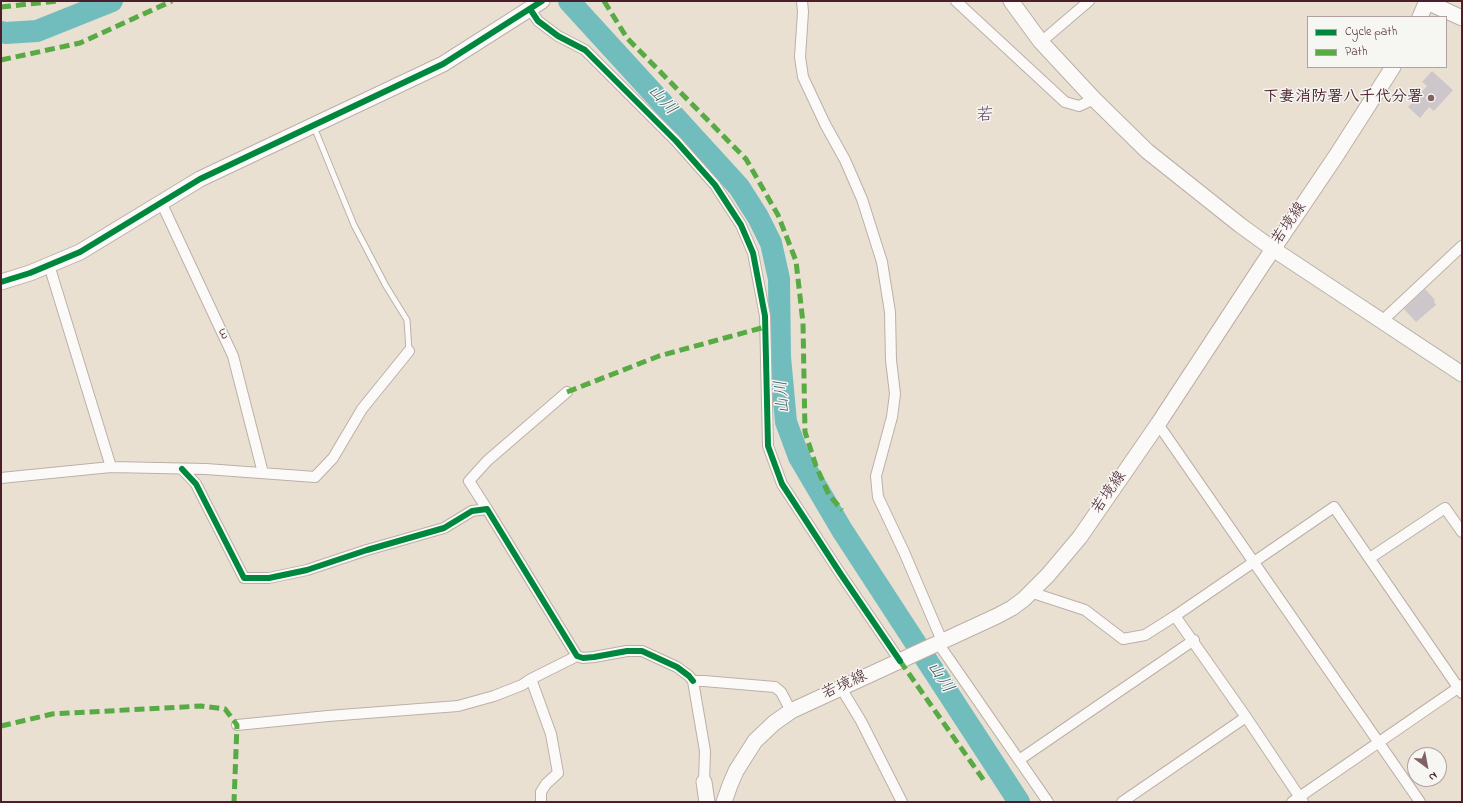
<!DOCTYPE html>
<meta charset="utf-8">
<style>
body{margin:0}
#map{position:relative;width:1463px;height:803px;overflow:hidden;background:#eae0d2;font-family:"Indie Flower",sans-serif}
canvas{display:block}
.frame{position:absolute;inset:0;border:2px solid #4a1f2b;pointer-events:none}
.legend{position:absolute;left:1307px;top:16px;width:140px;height:52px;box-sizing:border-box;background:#f6f6f2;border:1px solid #b1a0a2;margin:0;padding:5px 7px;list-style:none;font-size:12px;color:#4a1f2b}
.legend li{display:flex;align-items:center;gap:8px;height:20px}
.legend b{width:20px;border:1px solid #b1a0a2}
.north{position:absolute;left:1407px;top:747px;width:40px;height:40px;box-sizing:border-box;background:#f6f6f2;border:1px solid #b1a0a2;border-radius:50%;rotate:148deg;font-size:11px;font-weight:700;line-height:16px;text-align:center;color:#4a1f2b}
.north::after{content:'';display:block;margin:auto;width:14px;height:18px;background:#826365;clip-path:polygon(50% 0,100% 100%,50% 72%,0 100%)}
</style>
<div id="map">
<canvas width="1463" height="803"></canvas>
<div class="frame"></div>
<ul class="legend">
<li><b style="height:5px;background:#00873e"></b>Cycle path</li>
<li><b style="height:5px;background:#57aa44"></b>Path</li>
</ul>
<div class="north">N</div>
</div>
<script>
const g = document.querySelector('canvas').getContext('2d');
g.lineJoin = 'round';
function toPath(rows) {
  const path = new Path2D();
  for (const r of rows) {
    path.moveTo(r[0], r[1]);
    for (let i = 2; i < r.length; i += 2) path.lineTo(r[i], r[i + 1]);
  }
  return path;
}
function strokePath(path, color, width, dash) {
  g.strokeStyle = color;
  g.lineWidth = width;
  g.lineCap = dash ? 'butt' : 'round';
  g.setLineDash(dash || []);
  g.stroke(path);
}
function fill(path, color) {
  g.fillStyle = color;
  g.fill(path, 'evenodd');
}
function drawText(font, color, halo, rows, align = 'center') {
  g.font = font + ' "Indie Flower","Klee One",sans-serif';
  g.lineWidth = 3;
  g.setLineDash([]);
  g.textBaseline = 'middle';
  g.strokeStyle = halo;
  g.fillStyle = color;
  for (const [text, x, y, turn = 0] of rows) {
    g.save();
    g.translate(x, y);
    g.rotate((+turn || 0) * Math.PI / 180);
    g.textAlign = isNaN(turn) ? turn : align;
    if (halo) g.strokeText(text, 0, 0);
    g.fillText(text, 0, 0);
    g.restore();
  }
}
strokePath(toPath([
 [569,1,739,187,758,217,771,243,779,279,780,357,786,422,799,457,842,530,1019,802],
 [1,32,6,33,37,31,112,1]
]), '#71bdbd', 22);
fill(toPath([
 [1432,71,1453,90,1434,111,1429,107,1420,118,1408,107,1427,86,1422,82],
 [1425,289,1435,300,1434,302,1436,305,1416,322,1404,309]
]), '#cdc7cb');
const lane = toPath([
 [314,127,354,225,386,286,407,320,409,351]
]);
const street = toPath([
 [802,1,803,12,800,57,803,77,825,124,845,160,862,199,882,262,890,312,891,360,895,394,892,417,876,476,878,497,904,552,942,641],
 [956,1,1065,102,1079,106,1094,99],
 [530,9,538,21,558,36,585,50,676,141,715,185,741,225,753,253,765,316,768,446,782,484,840,573,900,661],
 [1041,42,1089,1],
 [161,202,233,356,263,473],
 [49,265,111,467,206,469,315,477,333,458,362,409,409,351],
 [1382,321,1462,246],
 [1158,424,1420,802],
 [182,469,196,484,244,578,269,578,307,570,367,550,444,528,472,511,487,509,577,656,583,658,594,657,627,651,642,651,677,667,689,676,693,681],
 [1,478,111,467],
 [487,509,469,481,487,461,567,392],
 [1370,558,1445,508,1462,532],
 [1030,592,1085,610,1123,639,1145,635,1175,616,1334,507,1462,693],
 [1175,616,1246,717,1303,802],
 [938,643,1048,802],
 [531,679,551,734,558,773,546,784,541,792,541,802],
 [841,688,861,721,902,802],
 [237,725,328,716,458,706,494,696,522,685,531,679,577,656],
 [1019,760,1194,640],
 [704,782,705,751,693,681,704,681,775,687,781,692,791,711],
 [1122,802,1246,717],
 [1292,802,1462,685]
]);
const secondary = toPath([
 [1011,1,1041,42,1094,99,1147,151,1240,225,1273,249,1462,374],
 [1427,2,1462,18],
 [1420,17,1427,1],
 [1,282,30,273,80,252,200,179,443,64,542,1],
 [704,782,707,802],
 [724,802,730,785,736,771,755,741,774,723,791,711,997,616,1012,608,1024,599,1048,575,1080,537,1158,424,1261,267,1336,156,1393,67]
]);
strokePath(lane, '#bab0a8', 7);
strokePath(street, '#bab0a8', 12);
strokePath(secondary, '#bab0a8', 17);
strokePath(lane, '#fcfaf8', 5);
strokePath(street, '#fcfaf8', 10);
strokePath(secondary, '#fcfaf8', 15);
strokePath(toPath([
 [604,1,627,38,746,159,778,215,796,261,803,323,805,432,816,466,829,495,842,510],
 [1,7,57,1],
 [1,60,80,43,172,1],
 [567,392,659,356,765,327],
 [900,661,985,782],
 [1,726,52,714,201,706,225,709,237,725,234,802]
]), '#57aa44', 5, [10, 5]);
strokePath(toPath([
 [530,9,538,21,558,36,585,50,676,141,715,185,741,225,753,253,765,316,768,446,782,484,840,573,900,661],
 [1,282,30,273,80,252,200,179,443,64,542,1],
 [182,469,196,484,244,578,269,578,307,570,367,550,444,528,472,511,487,509,577,656,583,658,594,657,627,651,642,651,677,667,689,676,693,681]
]), '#00873e', 6);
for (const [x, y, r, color] of [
 [1431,98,4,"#826365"]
]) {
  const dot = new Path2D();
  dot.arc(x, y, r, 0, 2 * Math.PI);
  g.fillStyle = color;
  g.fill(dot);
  strokePath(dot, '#f6f6f2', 1.5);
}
drawText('bold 16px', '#4a1f2b', '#f6f6f2', [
 ["下妻消防署八千代分署",1423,98]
], 'right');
drawText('16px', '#4a1f2b', '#f6f6f2', [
 ["若境線",1290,224,-55],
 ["w",223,334,65],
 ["若境線",1110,493,-55],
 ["若境線",845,686,-25]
]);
drawText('italic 17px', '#455862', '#f6f6f2', [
 ["山川",661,101,48],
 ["山川",784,397,-95],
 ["山川",939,678,57]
]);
drawText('18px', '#6b4d67', '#f6f6f2', [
 ["若",985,117]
]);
</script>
